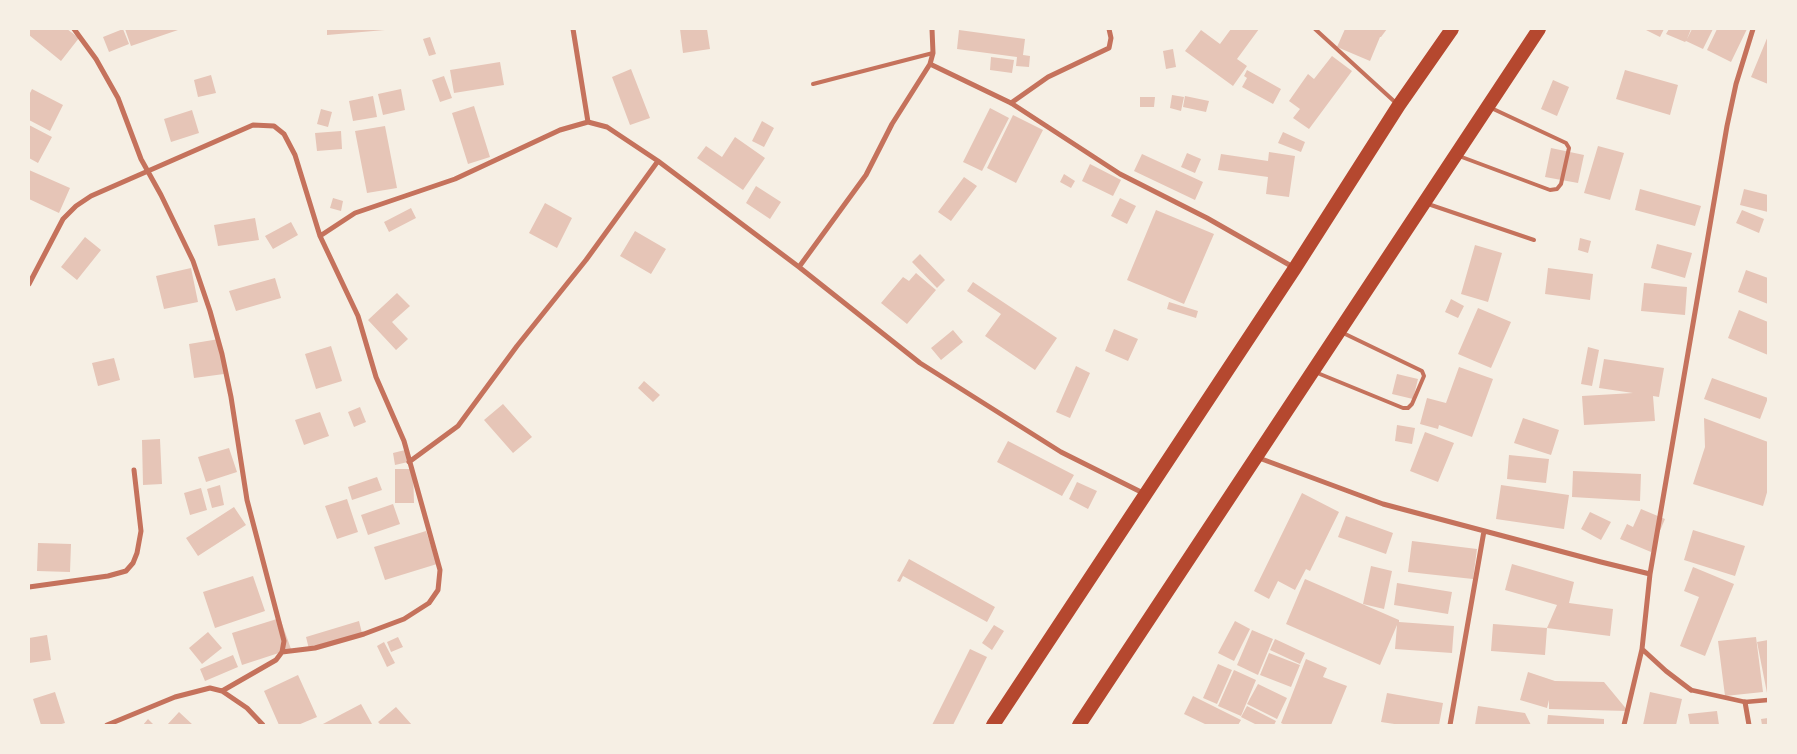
<!DOCTYPE html>
<style>
body{margin:0}
#map{position:relative;width:1797px;height:754px;overflow:hidden;background:#f6efe4;font-family:Cabin,sans-serif}
canvas{display:block}
.frame{position:absolute;inset:0;border:30px solid #f6efe4;pointer-events:none}
</style>
<div id="map">
<canvas width="1797" height="754"></canvas>
<div class="frame"></div>
</div>
<script>
const g = document.querySelector('canvas').getContext('2d');
g.lineJoin = 'round';
function fill(path, color) {
  g.fillStyle = color;
  g.fill(path, 'evenodd');
}
function toPath(rows) {
  const path = new Path2D();
  for (const r of rows) {
    path.moveTo(r[0], r[1]);
    for (let i = 2; i < r.length; i += 2) path.lineTo(r[i], r[i + 1]);
  }
  return path;
}
function strokePath(path, color, width, dash) {
  g.strokeStyle = color;
  g.lineWidth = width;
  g.lineCap = dash ? 'butt' : 'round';
  g.setLineDash(dash || []);
  g.stroke(path);
}
fill(toPath([
 [29,29,67,29,79,38,61,61,29,35],
 [123,29,129,44,109,52,103,37],
 [125,29,178,29,178,30,131,46],
 [327,29,385,29,385,30,327,35],
 [680,29,707,29,710,49,683,53],
 [1231,29,1259,29,1237,59,1247,66,1233,86,1185,51,1201,30,1220,44],
 [1345,29,1387,29,1381,37,1380,37,1370,61,1337,47],
 [1644,29,1664,29,1660,37],
 [1669,29,1691,29,1687,39,1692,29,1713,29,1703,49,1686,41,1685,42,1666,34],
 [1717,29,1747,29,1731,62,1707,50],
 [959,30,1025,39,1023,55,1030,56,1029,67,1016,66,1017,57,957,49],
 [1768,36,1768,84,1751,77],
 [430,37,436,54,429,56,423,39],
 [1173,49,1176,67,1166,69,1163,51],
 [1332,56,1352,71,1309,129,1293,118,1300,109,1289,101,1308,74,1314,79],
 [991,57,1014,60,1012,73,990,70],
 [500,62,504,85,454,93,450,70],
 [631,69,650,118,630,125,612,77],
 [1247,70,1281,89,1273,104,1242,87,1247,78,1244,76],
 [1625,70,1678,85,1670,115,1616,99],
 [211,75,216,93,198,97,194,80],
 [444,76,452,98,440,102,432,80],
 [1553,80,1569,87,1557,116,1541,109],
 [32,89,63,105,50,131,29,120,29,95],
 [401,89,405,110,383,115,378,94],
 [1172,95,1184,97,1181,111,1170,108],
 [373,96,377,117,353,121,349,101],
 [1185,96,1209,101,1206,112,1183,107],
 [1140,97,1155,97,1154,107,1140,107],
 [474,106,490,157,468,164,452,113],
 [990,108,1009,118,982,171,963,162],
 [321,109,332,112,328,127,317,124],
 [192,110,199,133,171,142,164,119],
 [1013,115,1043,130,1016,183,987,168],
 [762,121,774,128,764,147,752,141],
 [29,125,52,137,38,163,29,158],
 [385,126,397,188,367,193,355,131],
 [341,131,342,149,317,151,315,133],
 [1283,132,1305,142,1301,152,1278,143],
 [735,137,765,158,743,190,697,158,706,146,722,157],
 [1598,146,1624,153,1610,200,1584,193],
 [1551,148,1584,155,1578,183,1545,177],
 [1269,152,1295,156,1289,197,1266,194,1268,177,1218,170,1221,154,1268,161],
 [1187,153,1201,159,1195,173,1181,167],
 [1142,154,1203,182,1195,200,1134,171],
 [1090,164,1121,180,1113,196,1082,181],
 [29,170,70,188,59,213,29,199],
 [1064,174,1075,181,1071,188,1060,182],
 [964,177,977,186,951,221,938,212],
 [756,186,781,202,770,219,746,203],
 [1640,189,1701,206,1695,226,1635,210],
 [1744,189,1768,195,1768,212,1740,205],
 [333,198,343,201,341,211,330,208],
 [1120,198,1136,206,1127,224,1111,216],
 [545,203,572,218,557,248,529,233],
 [411,208,416,218,389,232,384,222],
 [1156,210,1214,234,1184,304,1127,280],
 [1742,210,1764,219,1759,233,1736,223],
 [255,218,259,240,218,246,214,225],
 [291,222,298,235,273,249,265,236],
 [635,231,666,249,651,274,620,256],
 [85,237,101,250,77,280,61,267],
 [1580,238,1591,241,1588,253,1578,250],
 [1657,244,1692,253,1685,278,1651,268],
 [1475,245,1502,253,1488,302,1461,294],
 [920,254,945,280,937,288,912,262],
 [191,268,198,302,164,309,156,276],
 [1548,268,1593,274,1590,300,1545,294],
 [1746,270,1768,278,1768,304,1738,292],
 [916,273,936,290,907,324,881,303,903,277,909,281],
 [275,278,281,298,236,311,229,291],
 [973,282,1057,338,1035,370,985,336,1001,314,967,291],
 [1644,283,1687,287,1685,315,1641,311],
 [397,293,410,306,392,322,408,339,396,350,368,320],
 [1451,299,1464,306,1458,318,1445,312],
 [1169,302,1198,311,1196,318,1167,309],
 [1478,308,1511,322,1491,368,1458,354],
 [1739,310,1768,322,1768,355,1728,338],
 [1114,329,1138,339,1128,361,1105,351],
 [953,330,963,342,941,360,931,348],
 [219,339,224,374,194,378,189,344],
 [331,346,342,381,316,389,305,354],
 [1588,347,1599,350,1592,386,1581,384],
 [114,358,120,380,98,386,92,363],
 [1604,359,1664,368,1659,397,1653,396,1655,421,1584,425,1582,396,1633,393,1599,388],
 [1076,366,1090,373,1070,418,1056,412],
 [1459,367,1493,379,1472,437,1439,425,1438,429,1420,424,1427,398,1446,403],
 [1397,374,1418,379,1413,399,1392,394],
 [1712,378,1768,398,1760,419,1704,399],
 [644,381,660,395,653,402,638,388],
 [503,404,532,437,513,453,484,420],
 [360,407,366,422,354,427,348,412],
 [320,412,329,436,304,445,295,420],
 [1523,418,1559,430,1551,455,1514,443],
 [1704,418,1768,442,1768,489,1763,506,1693,484,1705,447],
 [1397,425,1415,428,1412,444,1395,441],
 [1425,432,1454,443,1438,482,1410,471],
 [160,439,162,484,143,485,142,440],
 [1008,441,1074,475,1062,496,997,462],
 [229,448,237,472,206,482,198,457],
 [405,450,408,462,395,465,393,453],
 [1509,455,1549,459,1546,483,1507,479],
 [395,469,413,469,414,503,395,503],
 [1573,471,1641,474,1640,501,1572,497],
 [377,477,382,490,352,500,348,487],
 [1077,482,1097,491,1088,509,1069,499],
 [220,485,224,505,212,508,207,489],
 [1501,485,1569,495,1564,529,1496,519],
 [201,488,207,510,190,515,184,493],
 [1302,493,1339,512,1310,571,1306,569,1295,590,1278,581,1269,599,1254,591],
 [347,499,358,532,337,539,325,506],
 [393,504,400,524,368,535,361,515],
 [234,507,246,525,198,556,186,538],
 [1641,509,1665,519,1651,552,1620,539,1627,524,1633,527],
 [1590,512,1611,522,1601,540,1581,529],
 [1346,516,1393,533,1386,554,1338,537],
 [1693,530,1745,546,1735,576,1684,560],
 [426,531,437,564,385,580,374,547],
 [1412,541,1477,549,1473,579,1408,572],
 [38,543,71,544,70,572,37,571],
 [909,559,995,607,987,622,903,576,900,582,897,581],
 [1512,564,1574,582,1569,603,1613,609,1610,636,1547,628,1557,605,1505,590],
 [1371,566,1392,571,1384,609,1363,604],
 [1693,567,1734,584,1705,656,1680,646,1699,597,1684,591],
 [253,576,265,611,215,628,203,592],
 [1305,579,1399,620,1399,622,1454,626,1452,653,1395,649,1397,625,1380,665,1286,624],
 [1397,583,1452,592,1448,614,1394,605],
 [280,618,291,649,242,665,232,633],
 [359,621,362,633,309,649,306,637],
 [1235,621,1250,629,1234,661,1218,653],
 [1493,624,1547,628,1545,655,1491,651],
 [994,625,1004,631,992,650,982,643],
 [1252,630,1273,639,1258,675,1237,665],
 [208,632,222,648,202,664,189,648],
 [47,635,51,660,29,663,29,638],
 [398,637,403,647,391,652,387,642],
 [1756,637,1763,692,1725,696,1718,641],
 [1275,639,1305,653,1300,664,1270,650],
 [1768,640,1768,693,1767,693,1757,642],
 [384,642,395,663,387,667,377,646],
 [970,649,987,657,953,725,932,725],
 [1269,653,1300,665,1291,687,1260,675],
 [233,655,238,667,205,681,200,669],
 [1306,659,1327,668,1323,677,1347,686,1331,725,1285,725,1281,723],
 [1218,664,1232,670,1217,704,1203,698],
 [1234,670,1256,680,1241,716,1218,706],
 [1528,672,1555,681,1604,682,1628,711,1549,709,1549,700,1547,708,1520,700],
 [298,675,317,717,298,725,279,725,264,691],
 [1258,684,1287,698,1277,719,1247,704],
 [55,692,65,723,58,725,41,725,33,699],
 [1650,692,1682,699,1676,725,1643,725],
 [1387,693,1443,703,1439,725,1401,725,1381,722],
 [1193,696,1241,720,1238,725,1207,725,1184,714],
 [361,704,372,724,370,725,321,725],
 [1247,706,1276,721,1274,725,1257,725,1241,717],
 [1478,706,1525,713,1531,725,1475,725],
 [396,707,412,725,381,725,378,722],
 [1717,711,1719,725,1690,725,1688,714],
 [179,712,193,725,167,725],
 [1548,715,1604,719,1604,725,1547,725],
 [1768,718,1768,725,1762,725,1761,719],
 [148,719,154,725,143,725]
]), '#e6c5b7');
strokePath(toPath([
 [1315,29,1396,103],
 [813,84,933,53],
 [1459,156,1550,190,1557,189,1561,184,1569,148,1566,143,1489,107],
 [1428,204,1534,240],
 [1315,372,1403,408,1408,408,1412,404,1424,376,1422,371,1341,332]
]), '#c5725c', 4);
strokePath(toPath([
 [1691,690,1745,702,1768,700]
]), '#c5725c', 4.5);
strokePath(toPath([
 [74,29,96,59,118,98,141,159,161,195,193,261,210,311,222,354,231,397,247,500,284,641,282,652,276,660,222,691],
 [573,29,588,122],
 [930,64,1011,103,1120,174,1207,218,1293,267],
 [1011,103,1048,77,1109,48,1111,38,1109,29],
 [320,236,355,213,455,179,560,130,588,122,607,127,658,161,799,267,920,363,1061,452,1145,494],
 [799,267,866,175,892,124,930,64,933,53,932,29],
 [29,284,63,219,76,206,91,196,253,125,274,126,284,134,295,155,320,236,358,316,376,377,404,441,440,570,438,590,429,603,404,619,364,634,315,648,282,652],
 [1259,458,1383,504,1601,562,1650,574],
 [409,462,458,426,517,346,586,260,658,161],
 [29,587,108,576,126,571,133,563,137,553,141,531,134,470],
 [1691,690,1666,671,1642,649,1650,574,1727,126,1736,84,1753,29],
 [1745,702,1749,725],
 [107,725,175,697,210,688,222,691,247,708,263,725],
 [1450,725,1484,531],
 [1624,725,1642,649]
]), '#c5725c', 5);
strokePath(toPath([
 [993,725,1295,268,1399,105,1452,29],
 [1079,725,1539,29]
]), '#b5482f', 14);
</script>
